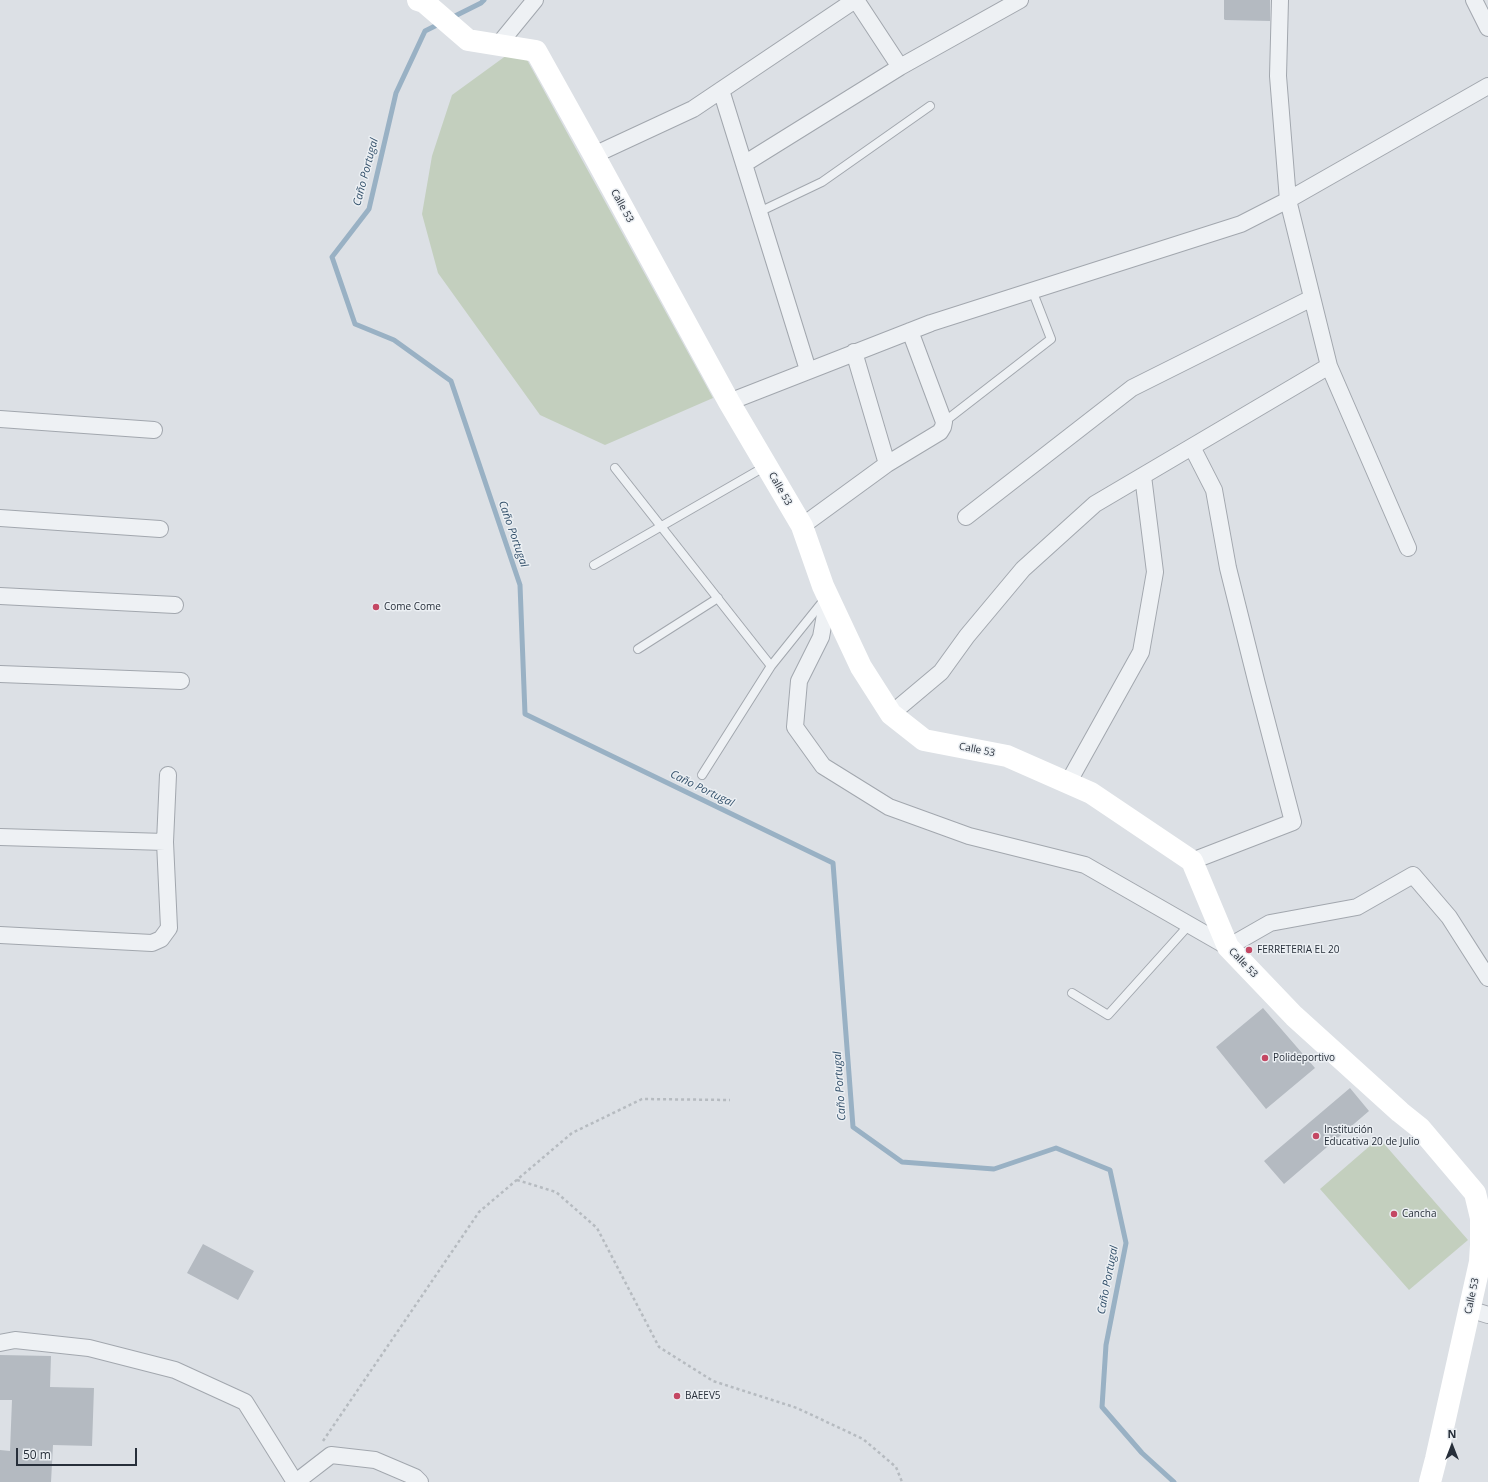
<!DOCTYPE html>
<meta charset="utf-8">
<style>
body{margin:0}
#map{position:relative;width:1488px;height:1482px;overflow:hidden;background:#dce0e5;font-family:"Open Sans",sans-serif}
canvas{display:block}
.north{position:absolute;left:1432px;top:1426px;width:40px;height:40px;-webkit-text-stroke:3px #ebeff3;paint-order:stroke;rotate:0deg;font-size:11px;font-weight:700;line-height:16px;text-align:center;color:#272f3a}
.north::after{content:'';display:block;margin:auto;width:14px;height:18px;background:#272f3a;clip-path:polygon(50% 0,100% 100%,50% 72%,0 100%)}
.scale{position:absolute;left:16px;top:1448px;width:121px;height:18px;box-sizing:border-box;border:2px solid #272f3a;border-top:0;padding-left:5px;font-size:12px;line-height:14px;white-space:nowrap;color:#272f3a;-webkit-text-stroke:3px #ebeff3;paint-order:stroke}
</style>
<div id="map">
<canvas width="1488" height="1482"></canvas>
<div class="north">N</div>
<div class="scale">50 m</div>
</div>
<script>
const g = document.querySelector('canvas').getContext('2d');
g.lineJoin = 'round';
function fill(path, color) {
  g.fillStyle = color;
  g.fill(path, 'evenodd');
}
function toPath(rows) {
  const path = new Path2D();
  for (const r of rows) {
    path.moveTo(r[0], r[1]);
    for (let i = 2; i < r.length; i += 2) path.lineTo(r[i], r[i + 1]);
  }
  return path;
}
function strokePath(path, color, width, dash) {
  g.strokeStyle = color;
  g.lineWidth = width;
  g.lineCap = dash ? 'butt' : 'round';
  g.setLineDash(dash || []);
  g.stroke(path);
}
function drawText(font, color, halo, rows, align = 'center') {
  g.font = font + ' "Open Sans",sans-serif';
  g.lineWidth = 3;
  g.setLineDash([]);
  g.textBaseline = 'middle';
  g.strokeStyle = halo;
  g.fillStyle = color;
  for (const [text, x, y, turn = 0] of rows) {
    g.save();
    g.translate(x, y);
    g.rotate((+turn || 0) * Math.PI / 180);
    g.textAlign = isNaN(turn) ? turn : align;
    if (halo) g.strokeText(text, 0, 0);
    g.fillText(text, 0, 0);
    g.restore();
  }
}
fill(toPath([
 [507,55,526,58,713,398,605,445,540,415,438,273,422,214,432,156,452,95],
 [1379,1138,1468,1240,1409,1290,1320,1189]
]), '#c3cfbe');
strokePath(toPath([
 [451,18,481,3,484,0],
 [441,23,425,31,396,93,369,209,332,257,355,324,394,340,451,381,520,585,525,714,833,863,853,1127,902,1162,994,1169,1056,1148,1110,1170,1126,1243,1106,1345,1102,1407,1142,1453,1174,1482]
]), '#99b1c4', 5);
fill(toPath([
 [1224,0,1270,0,1270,21,1225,20,1224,19],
 [1263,1008,1315,1068,1266,1109,1216,1047],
 [1350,1088,1369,1111,1284,1184,1264,1161],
 [203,1244,254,1271,238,1300,187,1273],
 [0,1355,51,1356,50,1387,94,1388,92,1446,53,1445,51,1482,0,1482,0,1450,10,1451,12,1400,0,1400]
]), '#b4bac1');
const lane = toPath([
 [759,212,822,182,930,106],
 [944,422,1051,339,1032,290],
 [615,468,771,666],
 [594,565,766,466],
 [638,649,718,598],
 [702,775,771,666,824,600],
 [1072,993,1108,1015,1189,925]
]);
const street = toPath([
 [856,0,900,67],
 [1280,0,1278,76,1288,200,1329,366,1408,548],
 [1474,0,1488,28],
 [499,44,535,0],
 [721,90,808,370],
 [594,155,693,109,855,0],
 [744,164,900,67,1020,0],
 [854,352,887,464],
 [729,402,931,323,1241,224,1288,200,1488,86],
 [0,419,154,430],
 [966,517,1132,388,1312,298],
 [0,518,160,529],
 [802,526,887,464,940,432,943,427,944,422,910,331],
 [0,596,175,605],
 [828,598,821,637,799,681,795,727,823,766,889,807,969,836,1085,865,1228,947,1270,923,1357,907,1413,875,1449,917,1488,978],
 [0,674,181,681],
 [891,714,941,672,967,636,1023,569,1095,504,1329,366],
 [1068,783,1141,652,1155,572,1143,476],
 [0,837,165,842],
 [1192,861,1293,822,1257,684,1228,568,1214,490,1192,447],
 [0,935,152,943,161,939,169,928,165,842,168,775],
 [1469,1309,1488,1315],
 [0,1343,15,1340,89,1348,175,1370,245,1402,295,1482],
 [296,1482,331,1455,375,1460,415,1477,420,1482]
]);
strokePath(lane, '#a2a7ae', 10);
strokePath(street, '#a2a7ae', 18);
strokePath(toPath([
 [517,1180,556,1192,597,1228,659,1347,713,1381,797,1408,863,1439,896,1467,902,1482],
 [323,1441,479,1212,572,1133,642,1099,730,1100]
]), '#b6bbc0', 2.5, [3, 3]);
strokePath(lane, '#eef1f4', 8);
strokePath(street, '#eef1f4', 16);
strokePath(toPath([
 [418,0,424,2,468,40,536,51,594,155,729,402,802,526,823,586,861,667,891,714,924,740,1007,756,1091,793,1192,861,1228,947,1294,1016,1400,1112,1420,1128,1475,1193,1481,1218,1481,1245,1480,1262,1436,1459,1430,1482]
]), '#fff', 22);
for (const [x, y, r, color] of [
 [376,607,4,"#c44763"],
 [1249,950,4,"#c44763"],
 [1265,1058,4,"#c44763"],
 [1316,1136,4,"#c44763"],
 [1394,1214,4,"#c44763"],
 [677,1396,4,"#c44763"]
]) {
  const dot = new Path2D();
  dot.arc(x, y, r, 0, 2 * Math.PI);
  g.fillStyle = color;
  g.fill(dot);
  strokePath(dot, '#ebeff3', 1.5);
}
drawText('10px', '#272f3a', '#ebeff3', [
 ["Calle 53",622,206,61],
 ["Calle 53",780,489,60],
 ["Calle 53",977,750,11],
 ["Calle 53",1243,963,46],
 ["Calle 53",1472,1296,-78]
]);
drawText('10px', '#272f3a', '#ebeff3', [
 ["Come Come",384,607],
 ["FERRETERIA EL 20",1257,950],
 ["Polideportivo",1273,1058],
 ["Institución",1324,1130],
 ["Educativa 20 de Julio",1324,1142],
 ["Cancha",1402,1214],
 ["BAEEV5",685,1396]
], 'left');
drawText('italic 11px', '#34516b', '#ebeff3', [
 ["Caño Portugal",366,172,-75],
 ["Caño Portugal",513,534,71],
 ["Caño Portugal",702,789,26],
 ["Caño Portugal",840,1086,-94],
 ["Caño Portugal",1108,1280,-79]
]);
</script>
